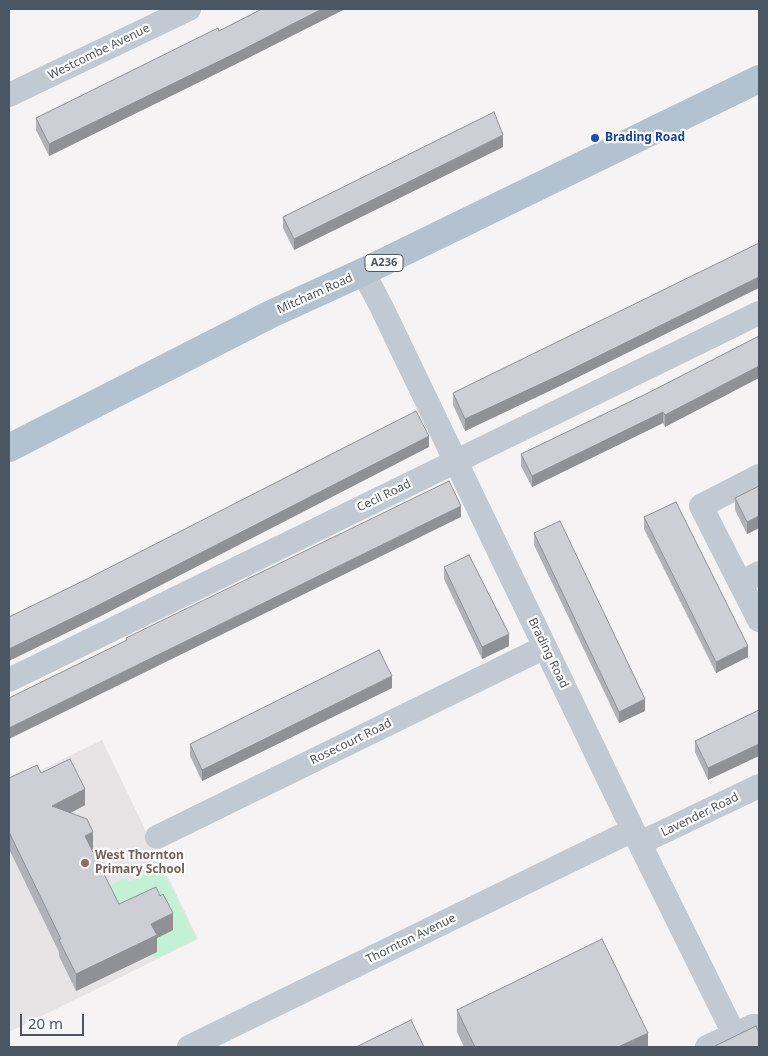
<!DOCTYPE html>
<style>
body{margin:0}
#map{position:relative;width:768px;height:1056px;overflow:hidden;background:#f5f3f3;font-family:"Noto Sans",sans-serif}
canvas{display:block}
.frame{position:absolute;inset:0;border:10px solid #4a5661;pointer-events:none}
.scale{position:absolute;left:20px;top:1014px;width:64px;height:22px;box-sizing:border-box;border:2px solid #4a5661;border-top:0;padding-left:6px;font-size:15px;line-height:18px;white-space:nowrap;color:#4a5661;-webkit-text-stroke:4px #fff;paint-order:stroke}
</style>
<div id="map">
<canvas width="768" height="1056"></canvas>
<div class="frame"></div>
<div class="scale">20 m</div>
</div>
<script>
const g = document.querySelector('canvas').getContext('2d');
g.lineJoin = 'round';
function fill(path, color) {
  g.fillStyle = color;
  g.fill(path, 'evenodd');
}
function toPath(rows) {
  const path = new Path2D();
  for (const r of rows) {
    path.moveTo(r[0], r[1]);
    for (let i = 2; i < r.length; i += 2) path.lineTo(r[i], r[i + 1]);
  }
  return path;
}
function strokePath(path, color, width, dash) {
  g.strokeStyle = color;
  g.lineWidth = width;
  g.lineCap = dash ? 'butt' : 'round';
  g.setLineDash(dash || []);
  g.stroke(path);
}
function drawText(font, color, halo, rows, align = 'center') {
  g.font = font + ' "Noto Sans",sans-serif';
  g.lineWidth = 4.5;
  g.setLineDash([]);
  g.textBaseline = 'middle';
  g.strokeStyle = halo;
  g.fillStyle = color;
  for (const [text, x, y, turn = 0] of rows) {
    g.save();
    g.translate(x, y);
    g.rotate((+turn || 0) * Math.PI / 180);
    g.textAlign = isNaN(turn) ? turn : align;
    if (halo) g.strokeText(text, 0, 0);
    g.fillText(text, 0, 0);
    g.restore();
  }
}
fill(toPath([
 [102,740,198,939,9,1032,9,786]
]), '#e6e4e5');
fill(toPath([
 [157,858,196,939,155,959,152,954,156,952,115,923,103,889,125,878,128,882,135,879,132,871]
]), '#c3f1d5');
strokePath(toPath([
 [9,95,189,9],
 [363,272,381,306,633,830,734,1034],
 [759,476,701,506,759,620],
 [741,583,759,573],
 [9,680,759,313],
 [157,837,545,647],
 [640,843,759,786],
 [189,1047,633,830],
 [707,1047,753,1026,759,1026]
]), '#c1cad2', 24);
strokePath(toPath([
 [9,448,271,314,363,272,759,79]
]), '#b3c2d1', 28);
fill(toPath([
 [262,9,345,9,240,62,49,156,36,130,36,118,219,31],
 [503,147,294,250,283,228,283,217],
 [759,336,665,427,663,423,532,487,521,466,521,454,648,393],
 [562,385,465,431,453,405,453,393],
 [759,486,759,528,747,534,735,510,735,498],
 [644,517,748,657,716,673,644,529],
 [534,533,645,711,619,723,534,545],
 [444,567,509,646,482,659,444,579],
 [392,688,202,781,190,756,190,744],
 [759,710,708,780,695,752,695,741],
 [9,778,85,805,70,813,93,849,92,850,119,904,173,930,157,938,157,952,76,991,59,956,59,952,9,849],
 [457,1010,648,1047,464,1047,457,1032]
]), '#b0b2b7');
fill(toPath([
 [322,9,345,9,240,62,49,156,49,144],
 [503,135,503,147,294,250,294,239],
 [759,277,759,288,562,385,465,431,465,419],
 [759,366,759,378,665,427,665,415],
 [663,412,663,423,532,487,532,476],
 [429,436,429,447,99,617,9,661,9,649],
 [461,506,461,517,9,739,9,728],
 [759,516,759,528,747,534,747,522],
 [509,634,509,646,482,659,482,647],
 [748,646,748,657,716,673,716,662],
 [392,676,392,688,202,781,202,770],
 [645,699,645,711,619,723,619,712],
 [759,744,759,756,708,780,708,768],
 [85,789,85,805,52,823,52,806],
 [93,832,93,849,85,853,85,836],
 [173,913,173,930,157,938,157,952,76,991,76,974,151,924],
 [648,1033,648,1047,618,1047]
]), '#909195');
const building = toPath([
 [262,9,322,9,240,51,49,144,36,118,218,28,219,31,262,9],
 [494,112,503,135,294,239,283,217,494,112],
 [759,243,759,277,562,374,465,419,453,393,759,243],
 [759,336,759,366,665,415,663,412,532,476,521,454,648,393,759,336],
 [416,411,429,436,99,605,9,649,9,617,87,579,416,411],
 [449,481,461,506,9,728,9,698,127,640,126,638,449,481],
 [759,486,759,516,747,522,735,498,759,486],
 [676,502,748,646,716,662,644,517,676,502],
 [560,521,645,699,619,712,534,533,560,521],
 [469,555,509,634,482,647,444,567,469,555],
 [379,650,392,676,202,770,190,744,379,650],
 [759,710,759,744,708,768,695,741,759,710],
 [70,759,85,789,52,806,87,819,93,832,85,836,119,904,156,887,160,896,163,894,173,913,151,924,157,935,76,974,59,940,61,939,9,832,9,778,37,765,41,773,70,759],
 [602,939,648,1033,618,1047,475,1047,457,1010,602,939],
 [411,1020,424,1047,356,1047,411,1020],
 [756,1026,759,1033,759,1047,713,1047,756,1026]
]);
fill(building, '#cdcfd5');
strokePath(building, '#909195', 1);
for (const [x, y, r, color] of [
 [595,138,5,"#1a4fb4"],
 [85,863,5,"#8d6e63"]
]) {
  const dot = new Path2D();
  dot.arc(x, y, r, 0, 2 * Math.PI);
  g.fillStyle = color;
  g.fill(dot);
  strokePath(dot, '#fff', 2);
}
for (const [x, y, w] of [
 [384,263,38]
]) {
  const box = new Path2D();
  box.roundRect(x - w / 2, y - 8.5, w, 17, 4);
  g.fillStyle = '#fff';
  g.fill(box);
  strokePath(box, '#4a5661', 1);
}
drawText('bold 11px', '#4a5661', null, [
 ["A236",384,263]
]);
drawText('12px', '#4a5661', '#fff', [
 ["Westcombe Avenue",99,52,-26],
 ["Mitcham Road",315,294,-24],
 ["Cecil Road",384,496,-26],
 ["Brading Road",548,653,64],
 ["Rosecourt Road",351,742,-26],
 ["Lavender Road",700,815,-26],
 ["Thornton Avenue",411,939,-26]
]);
drawText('bold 12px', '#164399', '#fff', [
 ["Brading Road",605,138]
], 'left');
drawText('bold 12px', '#785e54', '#fff', [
 ["West Thornton",95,856],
 ["Primary School",95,870]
], 'left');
</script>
